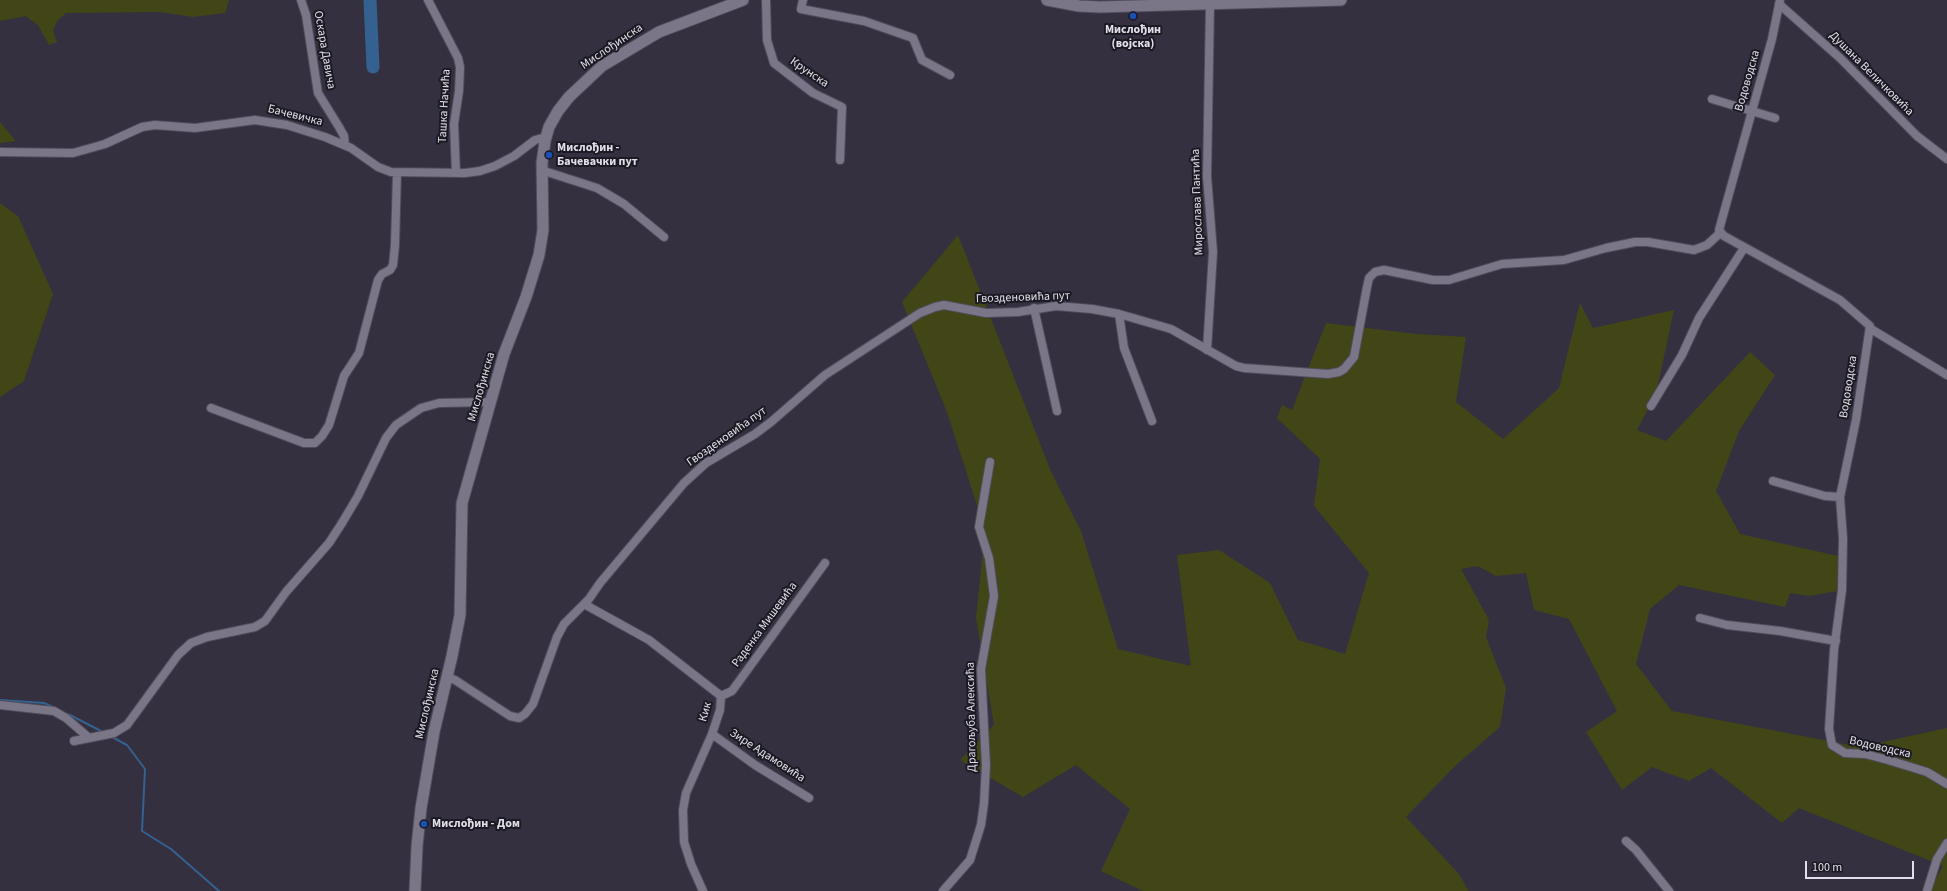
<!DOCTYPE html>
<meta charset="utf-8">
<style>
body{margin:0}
#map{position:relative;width:1947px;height:891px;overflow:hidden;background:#343040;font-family:"Source Sans 3",sans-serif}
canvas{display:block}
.scale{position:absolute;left:1805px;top:861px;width:109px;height:18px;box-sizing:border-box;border:2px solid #e2dfea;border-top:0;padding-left:5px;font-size:12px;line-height:14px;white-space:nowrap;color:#e2dfea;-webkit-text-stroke:3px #1b1921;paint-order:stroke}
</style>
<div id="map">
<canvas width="1947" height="891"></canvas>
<div class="scale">100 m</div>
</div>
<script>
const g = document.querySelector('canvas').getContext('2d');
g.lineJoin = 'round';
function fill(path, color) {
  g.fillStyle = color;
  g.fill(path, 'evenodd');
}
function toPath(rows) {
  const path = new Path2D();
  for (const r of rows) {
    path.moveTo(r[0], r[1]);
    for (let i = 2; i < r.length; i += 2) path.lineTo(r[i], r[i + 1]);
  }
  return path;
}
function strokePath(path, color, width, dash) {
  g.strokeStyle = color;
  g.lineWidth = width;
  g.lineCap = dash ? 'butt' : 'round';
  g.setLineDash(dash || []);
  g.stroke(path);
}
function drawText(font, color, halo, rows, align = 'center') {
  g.font = font + ' "Source Sans 3",sans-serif';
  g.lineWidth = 4;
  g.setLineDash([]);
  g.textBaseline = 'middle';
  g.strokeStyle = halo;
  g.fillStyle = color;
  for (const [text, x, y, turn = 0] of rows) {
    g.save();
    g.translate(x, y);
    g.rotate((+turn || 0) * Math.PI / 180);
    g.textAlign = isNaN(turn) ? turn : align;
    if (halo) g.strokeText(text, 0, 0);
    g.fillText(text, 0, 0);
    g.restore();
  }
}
fill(toPath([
 [0,0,229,0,225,13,193,17,160,12,66,13,58,20,53,30,57,42,49,45,38,25,26,16,0,21],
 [0,122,16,141,0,143],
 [0,203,18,216,53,294,24,381,0,397],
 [958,235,1052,474,1081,531,1118,649,1191,666,1177,555,1219,550,1270,583,1298,640,1345,654,1369,573,1314,506,1320,459,1277,418,1282,405,1292,410,1326,323,1416,334,1466,337,1456,402,1503,439,1559,388,1580,303,1593,328,1674,310,1656,394,1637,430,1666,441,1750,352,1775,375,1739,431,1716,491,1740,534,1838,556,1837,591,1810,596,1790,593,1785,607,1679,585,1650,609,1636,664,1672,711,1860,747,1947,728,1947,891,1931,891,1933,884,1943,866,1799,808,1782,823,1711,768,1689,781,1652,767,1622,790,1586,732,1617,711,1569,619,1534,610,1526,573,1496,576,1478,566,1461,569,1489,620,1486,637,1506,688,1500,727,1455,766,1406,817,1458,873,1469,891,1143,891,1101,871,1130,809,1076,765,1023,797,960,760,994,725,976,618,985,530,947,412,902,302]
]), '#424616');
strokePath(toPath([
 [0,700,44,703,53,707],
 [68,714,103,732],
 [110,736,127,745,145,769,142,831,171,849,219,891]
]), '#356190', 2);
strokePath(toPath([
 [370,0,373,67]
]), '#356190', 13);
const minor = toPath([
 [301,0,306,15,318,93,339,127,344,136,345,145],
 [428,0,458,58,460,67,459,91,454,124,456,173],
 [766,0,767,40,774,63,813,93,842,107,840,160],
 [803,0,801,9,864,21,913,38,922,60,950,75],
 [1780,0,1772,39,1719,230,1724,236,1840,300,1870,326,1856,420,1840,497,1843,539,1842,590,1834,650,1829,729,1832,745,1845,753,1865,754,1888,760,1927,772,1947,784],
 [1779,4,1840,58,1917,136,1947,159],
 [1712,99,1775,118],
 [0,152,73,153,105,144,142,127,155,125,195,128,255,120,287,125,325,137,351,148,378,167,391,172,465,173,480,171,495,166,514,156,535,140,546,137],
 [541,170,597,188,624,204,664,237],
 [1034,308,1057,411],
 [1119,314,1124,348,1152,421],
 [1871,329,1947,375],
 [1207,350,1213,252,1207,176,1210,5],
 [1651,406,1682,355,1699,318,1744,248],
 [211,408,304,443,315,443,322,436,329,425,344,376,359,353,378,280,382,274,390,270,393,265,395,245,397,173],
 [1773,481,1825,496,1840,497],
 [584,604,649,640,721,696,720,710,712,734,686,793,683,810,684,842,691,864,703,891],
 [1700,618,1727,625,1780,631,1836,641],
 [447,677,455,680,510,716,519,718,525,714,533,704,557,637,564,624,589,599,600,583,684,483,706,463,755,434,771,422,825,375,920,313,935,307,944,305,986,313,1018,312,1056,306,1092,309,1119,314,1171,329,1236,366,1244,368,1328,374,1339,372,1344,369,1354,357,1367,287,1369,278,1375,272,1384,270,1433,280,1449,280,1502,264,1564,260,1606,248,1635,242,1648,242,1694,250,1707,245,1720,233],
 [721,696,732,691,825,563],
 [0,705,54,711,66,718,88,737],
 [712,734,755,765,809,798],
 [74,741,114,733,127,725,178,655,191,643,207,637,255,627,265,621,286,592,329,543,342,523,358,496,386,438,396,425,421,408,439,403,491,402],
 [1626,841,1636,850,1669,891],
 [943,891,970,860,981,825,984,803,986,765,981,669,994,596,989,558,979,527,990,462],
 [1927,891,1937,859,1947,843]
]);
const secondary = toPath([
 [1047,0,1079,6,1100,7,1341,0],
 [415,891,417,846,421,808,434,732,452,656,460,615,462,503,504,354,526,297,539,255,543,230,542,163,545,141,549,127,558,111,569,97,602,66,659,32,743,0]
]);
strokePath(minor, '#4f4c5a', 10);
strokePath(secondary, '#4f4c5a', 13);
strokePath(minor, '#7a7688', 8);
strokePath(secondary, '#7a7688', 11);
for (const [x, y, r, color] of [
 [1133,16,4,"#1a4fb4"],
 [549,155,4,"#1a4fb4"],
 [424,824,4,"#1a4fb4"]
]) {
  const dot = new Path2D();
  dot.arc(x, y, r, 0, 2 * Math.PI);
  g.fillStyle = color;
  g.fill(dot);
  strokePath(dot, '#1b1921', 1.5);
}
drawText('bold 12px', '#e2dfea', '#1b1921', [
 ["Мислођин",1133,30,"center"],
 ["(војска)",1133,44,"center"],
 ["Мислођин -",557,148],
 ["Бачевачки пут",557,162],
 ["Мислођин - Дом",432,824]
], 'left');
drawText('12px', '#e2dfea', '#1b1921', [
 ["Мислођинска",612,47,-34],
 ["Оскара Давича",324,50,80],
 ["Крунска",809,73,34],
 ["Душана Величковића",1871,74,45],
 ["Водоводска",1748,81,-74],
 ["Ташка Начића",445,106,-87],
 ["Бачевичка",295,116,14],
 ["Мирослава Пантића",1198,202,-92],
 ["Гвозденовића пут",1023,298,-2],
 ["Мислођинска",482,387,-74],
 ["Водоводска",1849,387,-81],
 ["Гвозденовића пут",727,437,-35],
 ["Раденка Мишевића",765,625,-54],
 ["Мислођинска",428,704,-77],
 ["Кик",706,712,-74],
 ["Драгољуба Алексића",972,717,-91],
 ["Водоводска",1880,748,13],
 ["Зире Адамовића",767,756,33]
]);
</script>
